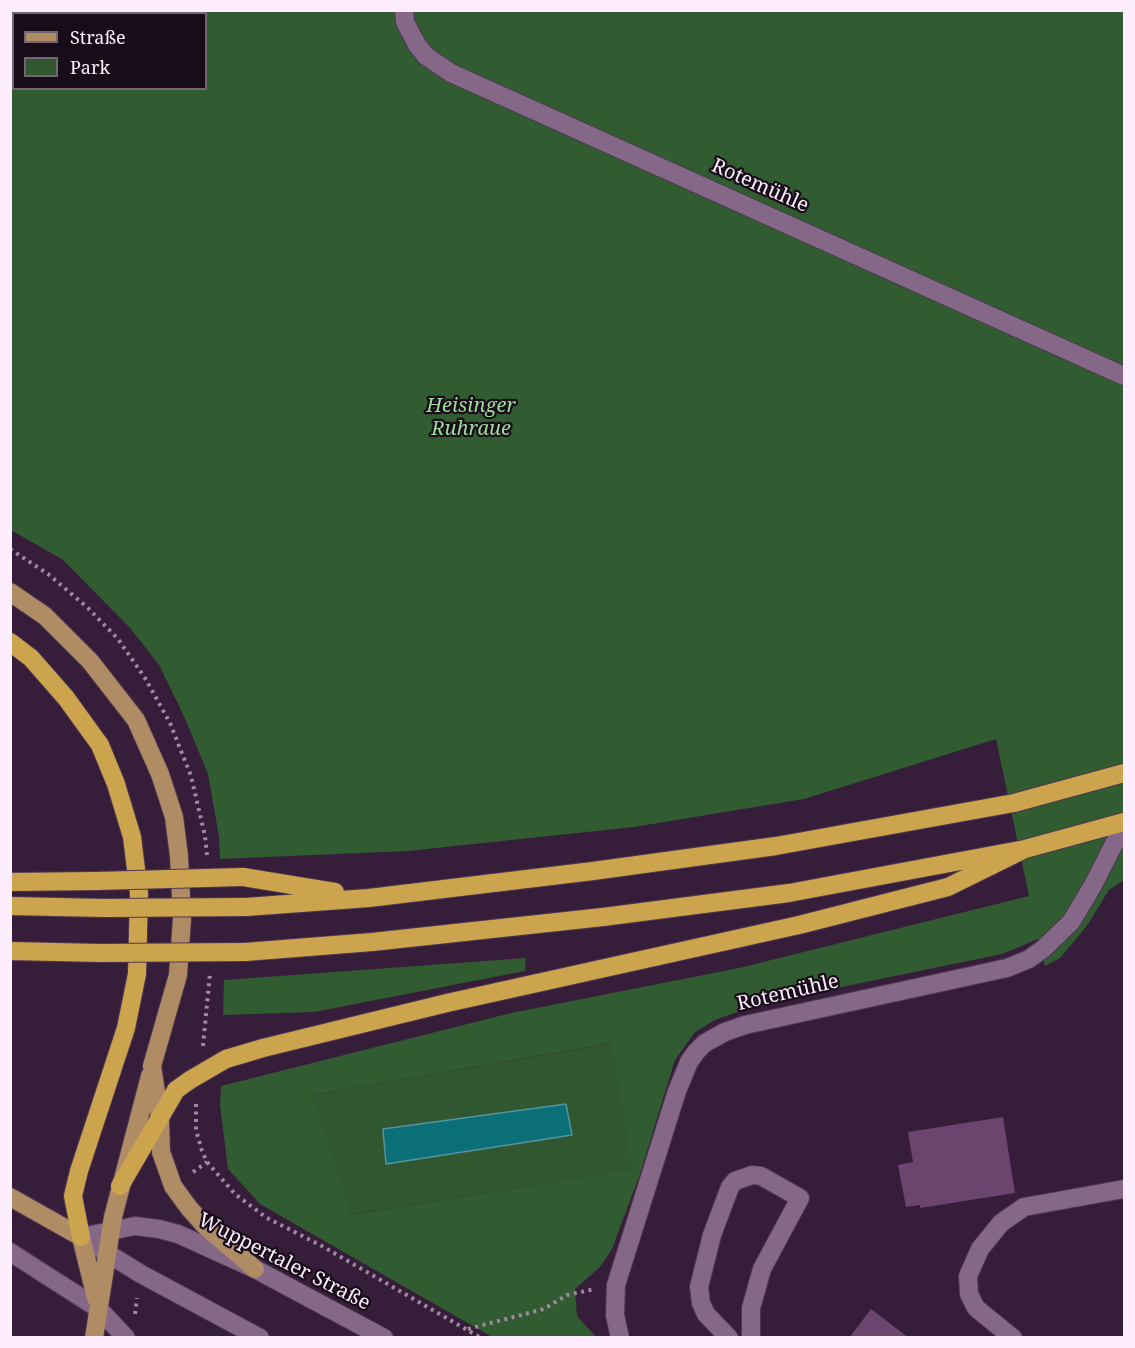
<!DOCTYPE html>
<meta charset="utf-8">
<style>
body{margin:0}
#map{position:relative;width:1135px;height:1348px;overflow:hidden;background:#361d39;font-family:"Noto Serif",serif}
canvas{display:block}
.frame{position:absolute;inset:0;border:12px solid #feecff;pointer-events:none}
.legend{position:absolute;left:12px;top:12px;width:195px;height:78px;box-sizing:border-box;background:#170c18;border:2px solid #736674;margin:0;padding:8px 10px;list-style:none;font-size:18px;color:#feecff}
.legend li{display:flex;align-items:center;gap:12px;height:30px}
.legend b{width:30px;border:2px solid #736674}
</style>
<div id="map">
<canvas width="1135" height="1348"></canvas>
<div class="frame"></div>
<ul class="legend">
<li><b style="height:8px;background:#b08c65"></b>Straße</li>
<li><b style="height:16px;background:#315731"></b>Park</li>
</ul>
</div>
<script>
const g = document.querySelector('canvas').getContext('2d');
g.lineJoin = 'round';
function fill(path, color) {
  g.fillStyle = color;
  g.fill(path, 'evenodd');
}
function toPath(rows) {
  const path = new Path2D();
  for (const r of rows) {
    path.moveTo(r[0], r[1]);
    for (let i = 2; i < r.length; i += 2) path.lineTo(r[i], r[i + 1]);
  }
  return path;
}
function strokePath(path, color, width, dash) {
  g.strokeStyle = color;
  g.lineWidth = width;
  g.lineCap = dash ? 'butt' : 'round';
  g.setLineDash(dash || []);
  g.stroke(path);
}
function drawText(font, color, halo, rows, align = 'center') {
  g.font = font + ' "Noto Serif",serif';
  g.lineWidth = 4.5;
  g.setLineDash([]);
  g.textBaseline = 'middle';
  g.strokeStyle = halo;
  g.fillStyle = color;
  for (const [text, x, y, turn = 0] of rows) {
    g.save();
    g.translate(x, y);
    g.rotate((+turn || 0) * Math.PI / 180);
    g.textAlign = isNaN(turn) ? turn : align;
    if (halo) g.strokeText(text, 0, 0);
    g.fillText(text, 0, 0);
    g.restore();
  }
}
fill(toPath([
 [613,1043,633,1169,350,1215,313,1095],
 [566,1104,572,1135,386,1163,383,1129]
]), '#315731');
fill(toPath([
 [11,11,1124,11,1124,880,1109,890,1086,927,1060,958,1045,966,1038,939,1002,954,759,1004,715,1020,695,1032,675,1060,640,1174,612,1249,600,1267,575,1289,577,1316,596,1337,492,1337,260,1204,228,1169,220,1105,221,1086,511,1013,739,968,1029,896,996,739,804,799,634,827,408,851,220,859,219,837,208,774,183,714,159,665,131,629,63,560,11,530],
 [14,14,206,14,206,88,14,88],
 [612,1043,632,1169,351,1215,313,1095],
 [526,958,525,971,314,1012,223,1015,224,980]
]), '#315b31');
const water = toPath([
 [566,1104,572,1135,386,1164,383,1129,566,1104]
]);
fill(water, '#0a6f77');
strokePath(water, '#5394a0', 1.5);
fill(toPath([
 [1003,1117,1015,1193,920,1208,920,1205,906,1207,898,1165,913,1162,908,1132],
 [871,1309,909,1338,849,1338]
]), '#6c456f');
const minor = toPath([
 [404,10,405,22,417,45,426,56,451,73,1124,376],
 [81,1237,135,1226,159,1229,178,1234,255,1269,384,1338],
 [81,1237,141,1274,260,1338],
 [10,1252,99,1309,126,1338],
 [620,1338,615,1315,616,1285,677,1091,689,1062,696,1052,705,1043,725,1032,745,1025,1007,968,1029,959,1043,949,1071,922,1092,887,1115,842,1124,830],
 [729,1338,706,1314,701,1303,699,1287,712,1235,730,1187,735,1181,752,1175,761,1176,800,1198,762,1269,751,1308,751,1338],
 [1013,1338,976,1308,969,1294,968,1276,980,1249,1001,1223,1024,1207,1124,1189]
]);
const major = toPath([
 [10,592,45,616,90,661,136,720,160,774,174,817,179,856,182,919,178,975,152,1066,160,1118,161,1152,173,1186,189,1208,205,1226,255,1269],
 [10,1197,81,1237,96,1298],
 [94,1338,113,1217,150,1076]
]);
const highway = toPath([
 [10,642,31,658,66,698,100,745,116,784,132,837,139,893,137,974,126,1028,79,1171,73,1196,81,1237],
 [243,877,335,892],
 [10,882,96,881],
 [10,906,104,908],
 [246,907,369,898,593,871,776,846,1014,803,1124,773],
 [10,951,101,953],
 [245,952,372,942,603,917,789,893,1025,849,1124,822],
 [120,1186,176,1090,190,1080,226,1059,263,1048,447,1003,799,925,948,887,1025,849]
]);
strokePath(minor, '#4e3850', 20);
strokePath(major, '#4e3850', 20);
strokePath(highway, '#4e3850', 20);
strokePath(toPath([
 [10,549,48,574,88,608,118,639,145,678,170,723,191,776,205,836,207,855],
 [203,1046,210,973],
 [196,1104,196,1130,202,1151,207,1162,235,1194,267,1218,322,1246,481,1338],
 [193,1172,207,1162],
 [135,1314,137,1298],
 [468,1329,544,1309,567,1295,595,1289]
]), '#9f8aa1', 4, [3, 4.5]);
strokePath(minor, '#856788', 18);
strokePath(major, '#b08c65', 18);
strokePath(highway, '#cda44e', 18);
const highwayBridge = toPath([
 [96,881,243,877],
 [104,908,246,907],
 [101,953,245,952]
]);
strokePath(highwayBridge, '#4e3850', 20, []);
strokePath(highwayBridge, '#cda44e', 18);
drawText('20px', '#feecff', '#170c18', [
 ["Rotemühle",760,186,24],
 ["Rotemühle",788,993,-13],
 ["Wuppertaler Straße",284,1262,27]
]);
drawText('italic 20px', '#9cdc9a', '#170c18', [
 ["Heisinger",471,406],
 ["Ruhraue",471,429]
]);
</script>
